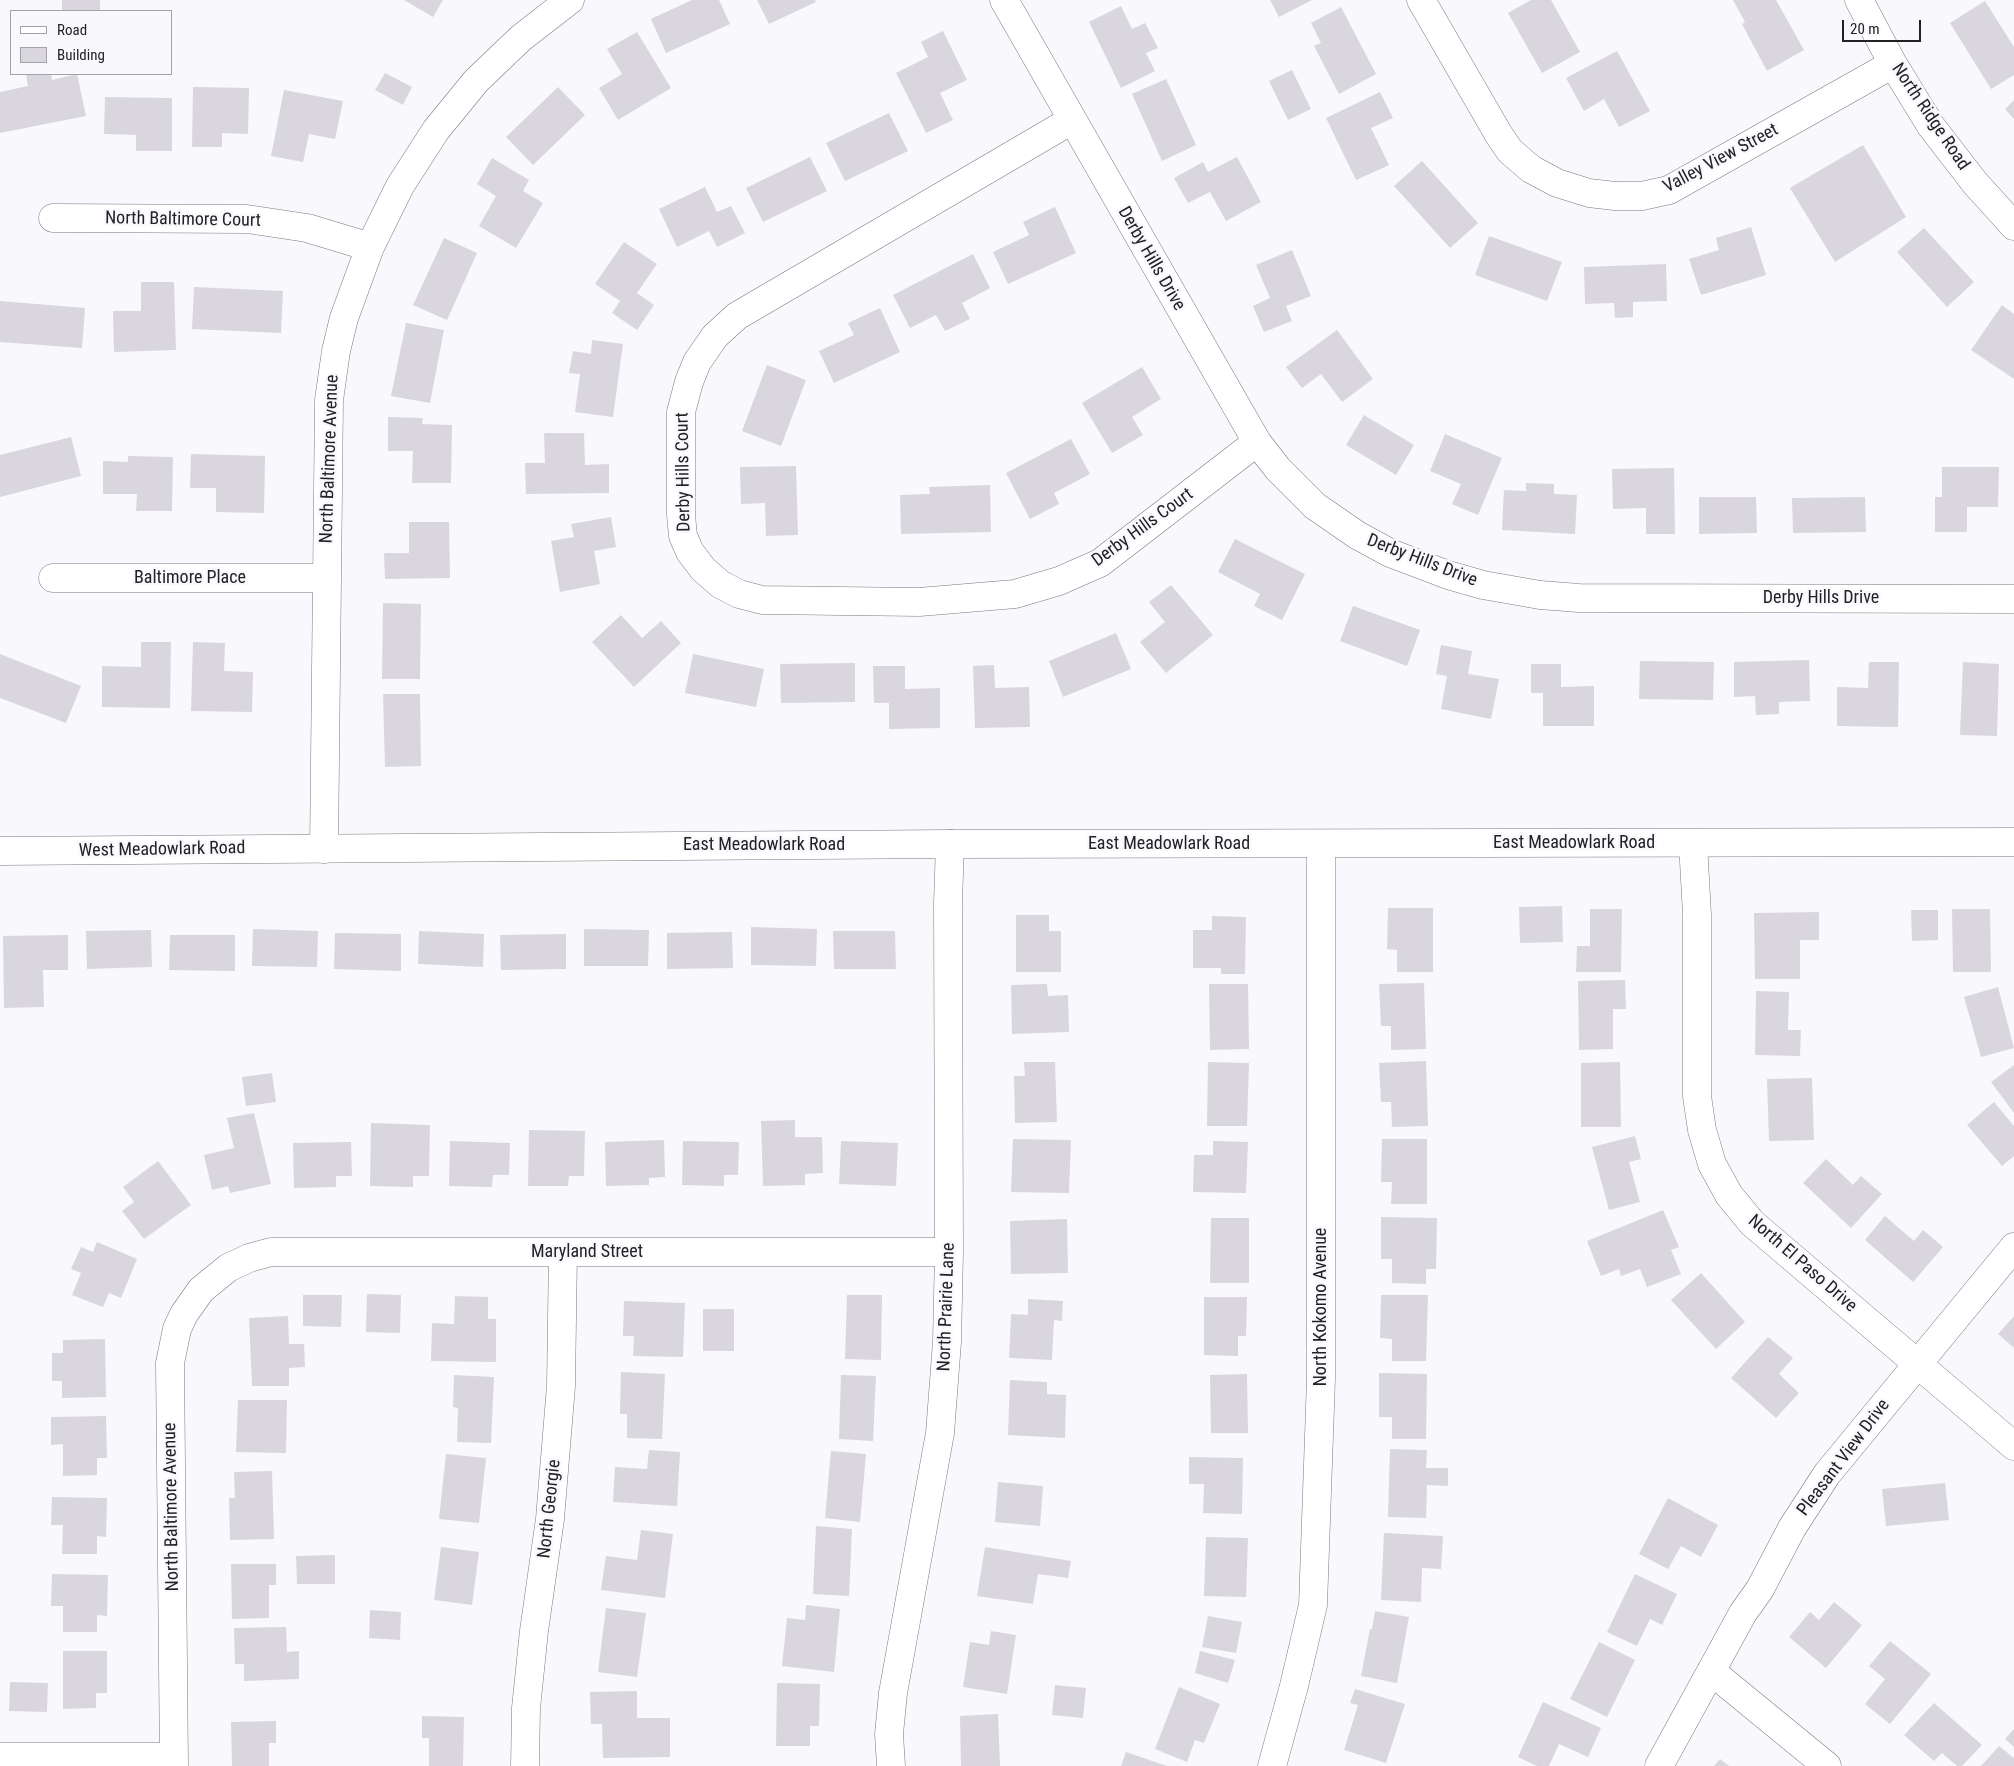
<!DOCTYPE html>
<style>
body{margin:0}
#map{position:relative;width:2014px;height:1766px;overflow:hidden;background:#f9f8fd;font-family:"Roboto Condensed",sans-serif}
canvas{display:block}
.legend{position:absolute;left:10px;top:10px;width:162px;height:65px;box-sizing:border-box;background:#f9f8fd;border:1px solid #a3a2a6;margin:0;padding:6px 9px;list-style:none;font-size:15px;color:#222123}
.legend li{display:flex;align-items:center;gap:10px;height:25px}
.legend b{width:25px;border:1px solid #a3a2a6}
.scale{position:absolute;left:1842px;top:20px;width:79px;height:22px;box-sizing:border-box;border:2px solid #222123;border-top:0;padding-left:6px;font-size:15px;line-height:18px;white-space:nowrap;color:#222123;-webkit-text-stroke:4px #f9f8fd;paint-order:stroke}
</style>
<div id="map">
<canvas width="2014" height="1766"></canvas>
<ul class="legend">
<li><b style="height:6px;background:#fff"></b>Road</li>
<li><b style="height:14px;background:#d9d7dd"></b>Building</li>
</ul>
<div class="scale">20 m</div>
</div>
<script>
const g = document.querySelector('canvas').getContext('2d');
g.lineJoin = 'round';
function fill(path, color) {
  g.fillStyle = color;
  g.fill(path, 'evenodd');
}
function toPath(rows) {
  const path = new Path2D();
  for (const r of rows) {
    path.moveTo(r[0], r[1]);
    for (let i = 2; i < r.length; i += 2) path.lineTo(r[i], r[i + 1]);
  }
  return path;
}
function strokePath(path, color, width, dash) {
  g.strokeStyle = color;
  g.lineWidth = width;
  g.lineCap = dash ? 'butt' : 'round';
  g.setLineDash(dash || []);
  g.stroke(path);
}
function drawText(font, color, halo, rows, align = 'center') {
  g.font = font + ' "Roboto Condensed",sans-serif';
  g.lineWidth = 5;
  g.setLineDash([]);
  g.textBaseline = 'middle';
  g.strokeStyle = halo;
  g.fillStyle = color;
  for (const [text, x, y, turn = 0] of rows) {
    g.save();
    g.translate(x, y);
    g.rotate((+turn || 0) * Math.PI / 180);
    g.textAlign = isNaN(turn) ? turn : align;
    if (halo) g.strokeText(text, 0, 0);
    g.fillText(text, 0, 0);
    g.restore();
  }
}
fill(toPath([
 [62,0,100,0,100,11,62,11],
 [404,0,443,0,433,17],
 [692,0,719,0,730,24,666,53,651,19],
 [757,0,815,0,816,2,769,24],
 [1270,0,1312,0,1279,17],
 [1531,0,1551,0,1580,52,1542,73,1508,13],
 [1733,0,1776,0,1804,50,1767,71,1742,24,1745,22],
 [1985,1,2014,47,2014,75,1991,89,1950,23],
 [1121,6,1132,29,1145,23,1158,48,1146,53,1155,71,1121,88,1089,22],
 [1341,7,1376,74,1339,94,1314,46,1321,43,1311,23],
 [943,31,967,80,940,93,953,120,926,133,896,73,928,57,921,42],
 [637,32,671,88,618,120,599,88,622,74,607,49],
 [1617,51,1650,111,1619,127,1604,99,1584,111,1566,78],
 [1292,70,1311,109,1288,120,1269,81],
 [385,73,412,87,403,105,375,90],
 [26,74,51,74,52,80,77,74,86,116,0,133,0,92,28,86],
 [1166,79,1196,145,1162,161,1132,94],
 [193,87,249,88,248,134,222,133,222,147,192,147],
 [558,87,585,115,533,165,506,137],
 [284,90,343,101,335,139,309,134,303,162,271,156],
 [1380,92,1393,118,1371,128,1389,165,1356,180,1326,118],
 [105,97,172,98,172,151,136,151,136,135,104,134],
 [2014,100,2014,119,2005,109],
 [889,113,908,151,845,181,826,143],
 [1863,145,1906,217,1835,262,1790,188],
 [810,157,827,191,763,222,746,188],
 [1237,157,1261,202,1226,221,1210,192,1188,203,1174,178,1203,162,1208,172],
 [492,158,529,180,523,191,543,203,516,248,479,226,496,196,477,184],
 [1422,161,1478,223,1450,248,1394,186],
 [705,187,717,212,731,206,745,233,717,247,709,231,677,247,659,209],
 [1055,207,1076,253,1008,284,993,252,1029,235,1023,222],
 [1751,227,1766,275,1701,295,1689,259,1719,250,1716,238],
 [1924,228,1974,282,1947,307,1897,252],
 [1489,236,1562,262,1547,301,1475,275],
 [444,238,477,253,447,320,413,305],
 [624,242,657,264,637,293,654,305,637,330,612,313,620,301,595,284],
 [1292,250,1311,296,1286,306,1292,321,1264,332,1253,306,1270,298,1256,265],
 [973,254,990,288,962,303,970,319,945,331,936,315,910,328,893,295],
 [1666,264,1667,301,1633,302,1633,317,1615,318,1614,303,1585,304,1584,267],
 [141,282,174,282,176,350,114,352,113,311,141,311],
 [194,287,283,291,281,333,192,329],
 [0,301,85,308,82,348,0,342],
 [2002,305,2014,314,2014,379,1971,350],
 [880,308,900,352,834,383,819,351,854,335,848,323],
 [406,323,444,330,430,403,391,396],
 [1337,330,1373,379,1342,402,1321,374,1302,388,1286,367],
 [592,340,623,344,613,417,575,412,580,374,569,373,573,351,591,354],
 [767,365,806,380,781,446,742,431],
 [1142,367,1161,399,1132,417,1143,435,1112,453,1082,403],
 [1364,415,1414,445,1396,475,1346,445],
 [388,417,423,418,422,424,452,425,451,483,412,483,413,451,388,451],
 [544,433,584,433,585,465,609,464,609,493,526,494,525,463,545,463],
 [1445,434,1502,458,1478,515,1452,504,1461,484,1430,471],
 [71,437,81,476,0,497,0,455],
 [1071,439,1090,474,1054,493,1059,504,1030,519,1006,473],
 [191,454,265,456,264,513,216,512,216,488,190,488],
 [128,456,173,457,172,511,136,511,137,494,103,494,103,461,128,462],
 [796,466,798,535,766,536,765,503,741,504,740,467],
 [1942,467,1999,467,1998,507,1967,507,1967,532,1935,532,1935,497,1942,497],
 [1674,468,1675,534,1646,534,1646,508,1613,509,1612,469],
 [1526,483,1554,484,1554,494,1577,495,1575,534,1502,530,1504,490,1526,491],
 [990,485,991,532,901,534,900,495,930,494,929,487],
 [1699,497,1756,497,1757,533,1699,534],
 [1865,497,1866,532,1793,533,1792,498],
 [611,517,616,547,594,551,600,584,560,592,551,541,574,537,571,524],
 [409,522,449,522,450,578,385,579,384,553,409,553],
 [1235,539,1305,574,1282,620,1254,606,1260,594,1218,572],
 [1171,585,1213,635,1166,673,1140,642,1165,622,1149,602],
 [383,603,421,604,420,679,382,679],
 [1353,606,1420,630,1407,666,1340,641],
 [621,615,642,638,661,621,681,643,634,687,592,642],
 [1116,633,1131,669,1063,697,1049,661],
 [141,642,171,642,170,708,102,707,102,666,141,667],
 [193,642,225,643,224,671,253,672,252,712,191,711],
 [1441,645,1472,651,1468,674,1499,679,1491,719,1441,709,1447,676,1436,674],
 [0,654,81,686,66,723,0,698],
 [693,654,764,669,756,707,685,693],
 [1809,660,1810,701,1779,702,1779,714,1756,715,1755,696,1734,697,1734,662],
 [1640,661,1714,662,1713,700,1639,699],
 [1869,662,1899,662,1898,727,1837,726,1837,687,1868,688],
 [1963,662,1999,664,1997,736,1960,735],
 [855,663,855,702,781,703,780,664],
 [1531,664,1561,664,1561,687,1594,686,1594,726,1543,726,1543,693,1531,693],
 [994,665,995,688,1029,687,1030,727,975,728,973,666],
 [873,666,905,666,905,689,940,688,940,728,889,729,889,703,874,703],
 [383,694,420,694,421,766,385,767],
 [1562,906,1563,942,1520,943,1519,907],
 [1388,908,1433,908,1433,972,1397,972,1397,950,1387,949],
 [1590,909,1622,909,1621,972,1576,972,1577,946,1590,946],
 [1952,909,1990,909,1991,972,1953,972],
 [1911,910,1938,910,1938,940,1912,941],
 [1819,912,1819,940,1800,940,1800,979,1755,979,1754,913],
 [1016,915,1049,915,1049,931,1061,931,1061,972,1016,972],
 [1212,916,1246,917,1245,974,1221,974,1221,968,1193,968,1193,930,1212,930],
 [751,927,817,929,816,966,751,965],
 [253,929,318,931,317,967,252,966],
 [584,929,649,930,648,966,584,966],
 [151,930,152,967,87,969,86,931],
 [419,931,484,934,483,967,418,964],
 [833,931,895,931,896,969,834,969],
 [732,932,733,968,667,969,667,933],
 [335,933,401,934,401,971,334,969],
 [566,934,566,969,501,970,500,935],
 [68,935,68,970,43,970,44,1007,4,1008,3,936],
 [170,935,235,935,235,971,169,970],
 [1625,980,1626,1009,1613,1009,1613,1049,1579,1050,1578,981],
 [1424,983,1426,1049,1391,1050,1391,1026,1381,1026,1379,984],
 [1047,984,1048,996,1068,995,1069,1032,1012,1034,1011,985],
 [1209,984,1248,984,1249,1049,1210,1050],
 [1998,987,2014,1048,1981,1057,1964,997],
 [1756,991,1789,992,1788,1030,1801,1030,1800,1056,1755,1055],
 [1426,1061,1428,1126,1392,1127,1391,1102,1381,1102,1379,1063],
 [1024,1062,1055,1062,1057,1122,1015,1123,1014,1076,1025,1076],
 [1208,1062,1249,1063,1247,1126,1207,1126],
 [1620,1062,1621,1127,1581,1127,1581,1063],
 [2014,1065,2014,1113,1991,1082],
 [272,1073,276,1102,246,1106,242,1077],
 [1812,1078,1814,1140,1769,1141,1767,1079],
 [1994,1102,2014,1126,2014,1156,2002,1166,1967,1125],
 [254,1113,271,1184,230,1193,228,1186,212,1190,204,1155,234,1148,227,1118],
 [795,1120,795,1137,822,1137,823,1173,805,1174,805,1185,763,1186,761,1121],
 [371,1123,430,1125,429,1176,413,1176,413,1187,370,1186],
 [529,1130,585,1131,584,1176,569,1176,568,1186,528,1186],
 [1635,1136,1641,1159,1629,1162,1640,1202,1609,1210,1592,1147],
 [1013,1139,1071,1140,1069,1193,1011,1192],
 [1382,1139,1427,1139,1427,1204,1391,1204,1392,1182,1381,1182],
 [664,1140,665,1177,649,1178,649,1185,606,1186,605,1142],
 [450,1141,510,1143,509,1175,493,1175,492,1187,449,1186],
 [683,1141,739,1142,738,1175,724,1175,724,1186,682,1185],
 [841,1141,898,1143,896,1186,839,1184],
 [1213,1141,1248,1142,1246,1193,1193,1192,1194,1155,1213,1155],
 [351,1142,352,1176,336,1176,336,1187,294,1188,293,1143],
 [1826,1159,1853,1185,1861,1176,1882,1194,1851,1228,1803,1183],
 [158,1161,191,1205,144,1239,122,1211,134,1202,123,1187],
 [1663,1210,1679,1247,1671,1250,1681,1274,1647,1287,1640,1269,1621,1276,1619,1269,1601,1276,1587,1241],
 [1885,1216,1914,1241,1923,1230,1943,1247,1913,1282,1865,1240],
 [1381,1217,1437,1218,1436,1269,1426,1269,1426,1284,1392,1283,1392,1259,1381,1259],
 [1211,1218,1249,1218,1249,1283,1210,1283],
 [1067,1219,1068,1273,1011,1274,1010,1221],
 [97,1242,137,1259,121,1298,109,1293,103,1307,72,1295,81,1273,71,1269,81,1247,93,1252],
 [1701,1273,1745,1322,1716,1349,1671,1300],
 [367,1294,401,1295,400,1333,366,1332],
 [303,1295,342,1295,341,1327,303,1326],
 [847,1295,882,1295,881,1360,845,1359],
 [1381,1295,1428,1295,1426,1361,1392,1361,1392,1339,1380,1338],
 [455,1296,488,1297,488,1319,496,1319,496,1362,431,1361,432,1323,454,1324],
 [1204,1297,1247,1297,1246,1336,1238,1336,1238,1356,1204,1355],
 [1028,1299,1063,1301,1062,1321,1054,1320,1052,1360,1009,1358,1011,1314,1028,1315],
 [624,1301,685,1303,683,1357,633,1356,634,1336,623,1336],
 [703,1309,734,1309,734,1351,703,1351],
 [288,1316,289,1344,304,1344,305,1367,289,1368,289,1386,252,1386,249,1318],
 [2014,1316,2014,1348,1998,1334],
 [1768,1337,1793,1358,1779,1374,1799,1393,1776,1418,1731,1378],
 [105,1339,106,1397,62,1398,62,1381,52,1381,52,1353,63,1353,63,1340],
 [621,1372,665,1374,662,1439,627,1438,627,1414,620,1414],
 [1379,1373,1427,1374,1426,1439,1392,1439,1392,1417,1379,1417],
 [1247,1374,1248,1433,1211,1433,1210,1375],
 [454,1375,494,1377,491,1443,457,1442,458,1408,453,1407],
 [841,1375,876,1376,873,1441,839,1439],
 [1010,1380,1047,1382,1047,1394,1066,1395,1065,1438,1008,1435],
 [238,1400,287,1400,286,1453,236,1452],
 [106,1416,107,1458,97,1458,97,1475,63,1476,63,1444,51,1445,51,1417],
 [1390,1449,1427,1450,1426,1468,1448,1468,1448,1486,1427,1485,1426,1518,1388,1517],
 [649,1450,680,1452,677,1506,613,1502,615,1467,647,1469],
 [831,1451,866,1454,860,1522,825,1518],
 [446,1454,486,1458,479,1523,439,1519],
 [1189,1457,1243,1458,1242,1514,1203,1513,1204,1484,1189,1484],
 [272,1471,274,1539,230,1540,229,1498,235,1498,234,1472],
 [998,1482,1043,1486,1040,1526,995,1522],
 [1945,1483,1949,1520,1886,1526,1882,1489],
 [52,1497,107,1498,106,1537,97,1536,97,1554,62,1554,63,1525,51,1525],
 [1668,1498,1718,1525,1701,1557,1681,1546,1668,1569,1639,1554],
 [816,1526,852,1529,849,1596,813,1594],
 [641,1530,673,1534,665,1598,601,1590,606,1556,637,1560],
 [1384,1533,1443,1536,1441,1569,1422,1568,1421,1602,1381,1600],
 [1206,1537,1248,1538,1246,1597,1204,1596],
 [441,1547,479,1552,472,1605,434,1600],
 [985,1547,1071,1561,1068,1578,1038,1574,1033,1604,977,1596],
 [335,1555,335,1584,297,1584,296,1556],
 [231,1564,276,1564,276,1585,269,1585,269,1618,232,1619],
 [52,1574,108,1575,107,1616,97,1615,97,1632,63,1632,63,1606,51,1606],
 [1635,1574,1677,1594,1662,1625,1650,1619,1637,1646,1607,1632],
 [1834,1602,1862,1625,1826,1668,1789,1637,1810,1612,1819,1620],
 [806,1605,840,1609,834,1672,782,1666,787,1618,805,1620],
 [606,1608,646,1613,637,1677,598,1672],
 [370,1610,401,1612,400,1640,369,1638],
 [1375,1611,1409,1617,1397,1683,1361,1676,1370,1629,1372,1629],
 [1208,1616,1242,1622,1236,1653,1202,1647],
 [286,1627,287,1652,299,1651,299,1679,244,1681,244,1664,235,1664,234,1628],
 [991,1631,1016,1635,1007,1694,963,1687,970,1642,989,1645],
 [1890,1641,1931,1674,1890,1724,1865,1704,1885,1679,1869,1666],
 [1599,1642,1635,1660,1607,1717,1570,1699],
 [63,1651,107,1651,107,1693,96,1693,96,1708,63,1709],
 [1200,1651,1235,1660,1228,1683,1195,1673],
 [10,1682,48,1683,47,1712,9,1711],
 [777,1683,820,1684,819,1726,810,1726,810,1746,776,1746],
 [1055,1685,1086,1688,1083,1718,1052,1715],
 [1179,1687,1220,1704,1204,1743,1195,1740,1187,1762,1155,1749],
 [1355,1689,1405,1704,1386,1763,1344,1750,1358,1705,1350,1703],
 [637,1691,637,1718,670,1718,670,1757,603,1758,602,1724,591,1724,590,1692],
 [1543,1702,1601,1728,1588,1757,1559,1744,1549,1766,1537,1766,1518,1757],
 [1934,1703,1982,1745,1962,1766,1957,1766,1942,1753,1934,1761,1904,1735],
 [998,1714,1000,1766,961,1766,960,1716],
 [422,1716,464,1717,463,1766,429,1766,429,1738,422,1738],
 [276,1721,276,1743,269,1743,269,1766,232,1766,231,1722],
 [2014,1729,2014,1747,2005,1739],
 [1999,1746,2014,1758,2014,1766,1981,1766],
 [1126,1752,1167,1766,1121,1766],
 [1720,1759,1729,1766,1714,1766]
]), '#d9d7dd');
const minor = toPath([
 [1004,0,1257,442,1278,469,1315,506,1357,535,1390,553,1448,575,1483,585,1540,595,1579,598,2014,599],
 [1421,0,1499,135,1510,151,1531,169,1557,183,1589,193,1615,196,1642,196,1669,190,1893,64],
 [1859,0,1893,64,1931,126,1975,183,2014,226],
 [1072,120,737,316,715,336,697,362,689,382,681,412,681,515,683,536,690,552,703,569,720,584,739,594,762,600,919,602,1015,594,1059,581,1100,563,1257,442],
 [53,218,247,219,307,228,370,247],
 [53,578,326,578],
 [1693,843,1697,915,1697,1096,1702,1130,1712,1164,1729,1195,1752,1223,2014,1446],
 [324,849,329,400,336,351,344,318,370,247,400,186,436,130,476,81,521,38,570,0],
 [1711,1671,1827,1766],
 [0,1757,174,1757],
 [174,1766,170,1363,177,1329,184,1314,201,1290,228,1268,249,1258,271,1252,949,1252],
 [525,1766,526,1708,534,1631,550,1519,561,1386,563,1252],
 [891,1766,889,1734,893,1693,940,1433,947,1342,949,1252,948,903,950,844],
 [1272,1766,1294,1686,1313,1605,1321,1379,1321,844],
 [1659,1766,1743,1613,1760,1589,1792,1528,1827,1474,2014,1247]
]);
const secondary = toPath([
 [0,851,950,844,2014,842]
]);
strokePath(minor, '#7a797d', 29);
strokePath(secondary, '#7a797d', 29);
strokePath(minor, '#fff', 28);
strokePath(secondary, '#fff', 28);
drawText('18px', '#222123', '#f9f8fd', [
 ["North Ridge Road",1930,117,56],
 ["Valley View Street",1721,159,-28],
 ["North Baltimore Court",183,220,1],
 ["Derby Hills Drive",1151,259,60],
 ["North Baltimore Avenue",330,459,-88],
 ["Derby Hills Court",684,472,-91],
 ["Derby Hills Court",1143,528,-36],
 ["Derby Hills Drive",1422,561,21],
 ["Baltimore Place",190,578],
 ["Derby Hills Drive",1821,598],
 ["East Meadowlark Road",1574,843],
 ["East Meadowlark Road",1169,844],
 ["East Meadowlark Road",764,845],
 ["West Meadowlark Road",162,850,-1],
 ["Maryland Street",587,1252],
 ["North El Paso Drive",1802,1264,41],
 ["North Prairie Lane",947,1307,-88],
 ["North Kokomo Avenue",1321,1307,-90],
 ["Pleasant View Drive",1844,1458,-53],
 ["North Baltimore Avenue",172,1507,-91],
 ["North Georgie",550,1509,-84]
]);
</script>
